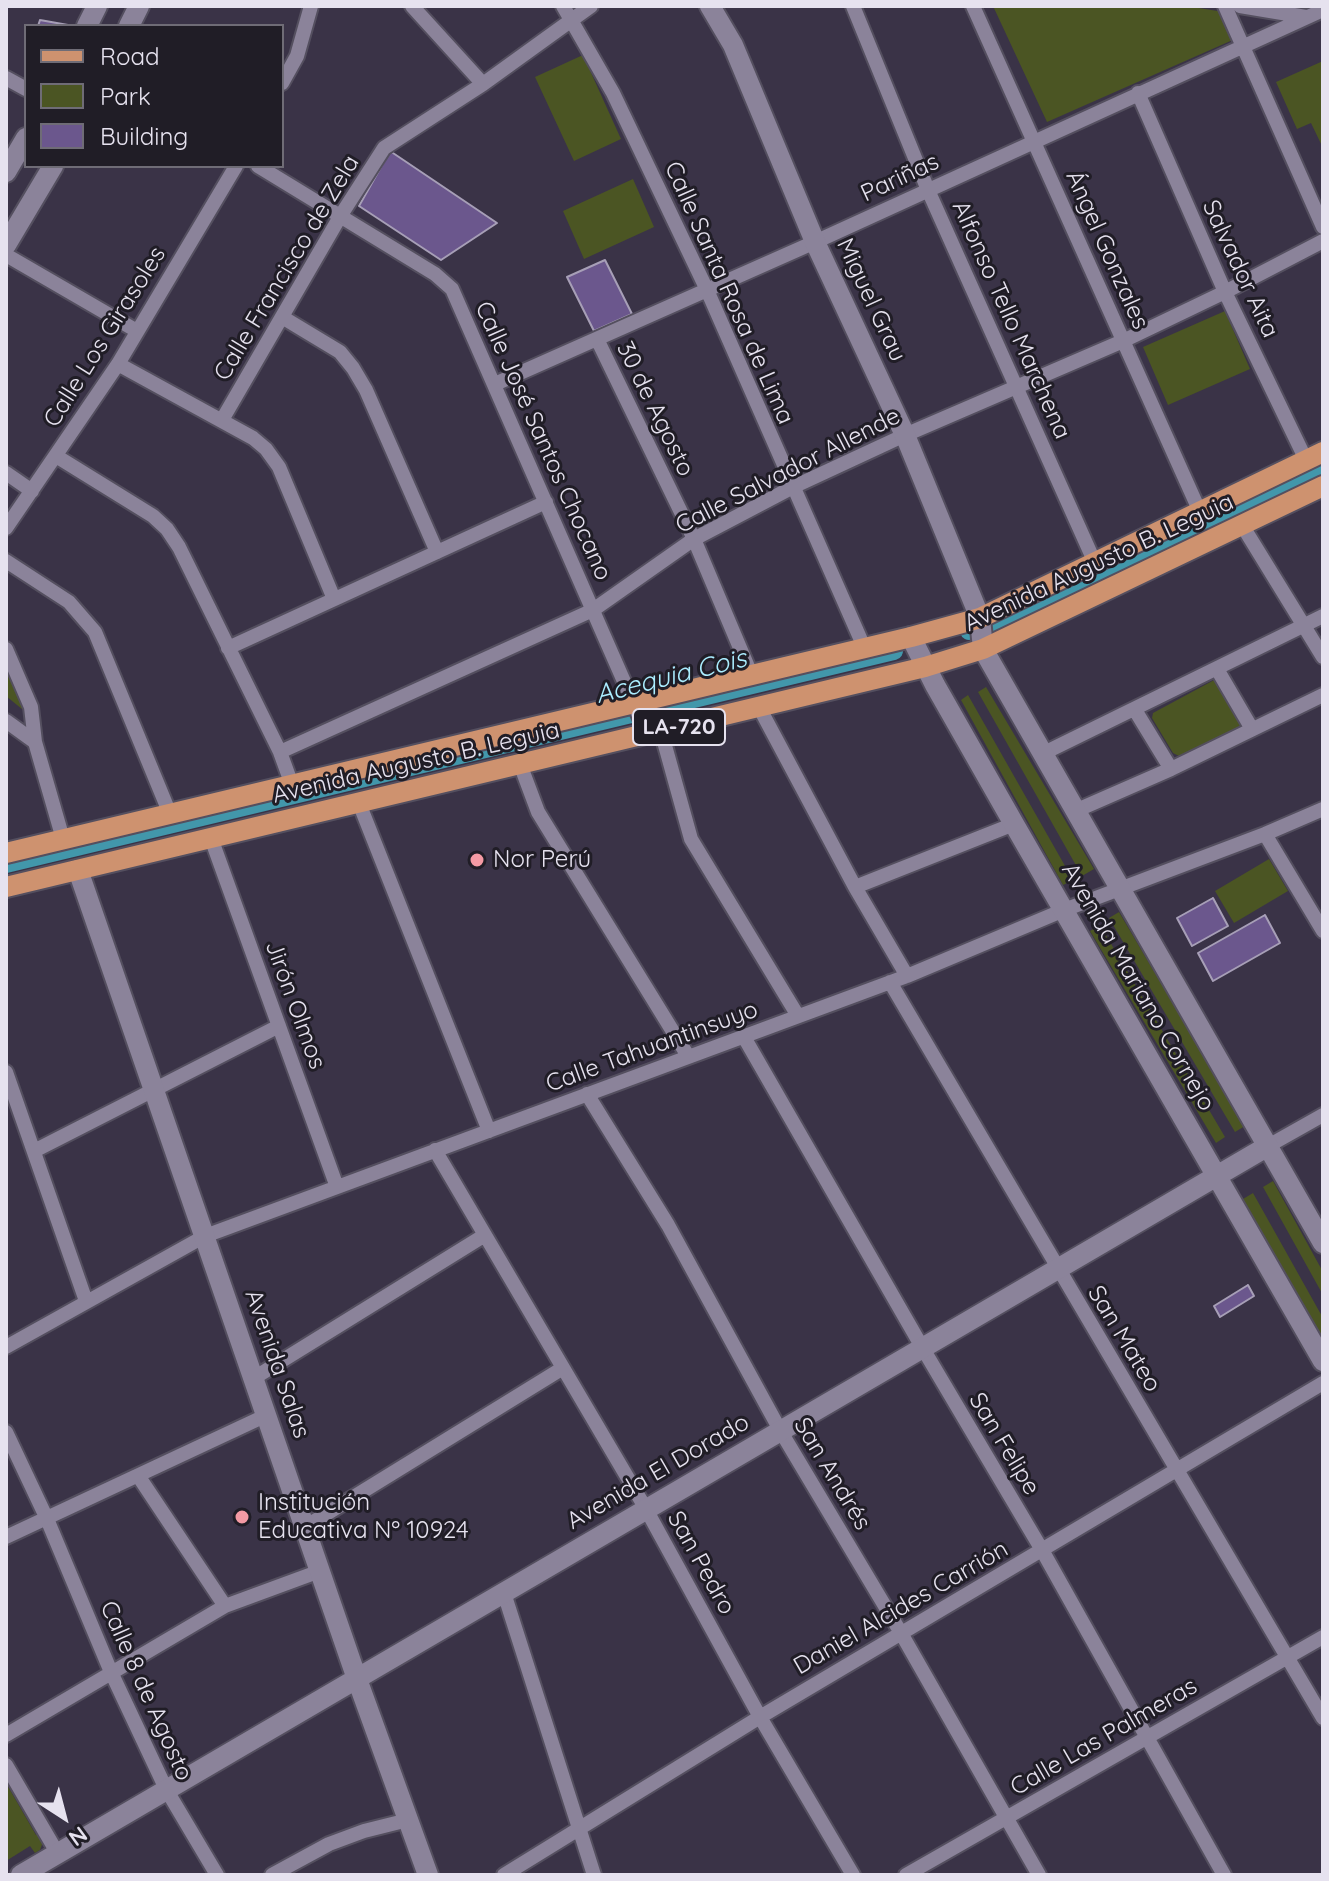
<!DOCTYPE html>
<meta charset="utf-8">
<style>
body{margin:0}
#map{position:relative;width:1329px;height:1881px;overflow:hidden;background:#3a3347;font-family:Quicksand,sans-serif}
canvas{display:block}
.frame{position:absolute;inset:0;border:8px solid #e6e2ef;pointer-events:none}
.legend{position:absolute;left:24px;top:24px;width:260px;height:144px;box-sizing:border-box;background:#201d26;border:2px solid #6f6c76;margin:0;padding:10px 14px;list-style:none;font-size:24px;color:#e6e2ef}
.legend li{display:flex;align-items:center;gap:16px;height:40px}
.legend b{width:40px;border:2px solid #6f6c76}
.north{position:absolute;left:24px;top:1777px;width:80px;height:80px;-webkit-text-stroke:6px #201d26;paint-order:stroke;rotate:144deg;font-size:22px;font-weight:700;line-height:32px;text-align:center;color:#e6e2ef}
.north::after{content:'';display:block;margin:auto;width:28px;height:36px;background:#e6e2ef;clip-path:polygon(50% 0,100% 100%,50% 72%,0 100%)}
</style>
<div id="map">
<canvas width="1329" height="1881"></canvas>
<div class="frame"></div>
<ul class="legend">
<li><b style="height:10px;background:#ce926f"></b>Road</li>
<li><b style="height:22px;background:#4b5523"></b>Park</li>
<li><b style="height:22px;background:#6b578d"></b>Building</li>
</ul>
<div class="north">N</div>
</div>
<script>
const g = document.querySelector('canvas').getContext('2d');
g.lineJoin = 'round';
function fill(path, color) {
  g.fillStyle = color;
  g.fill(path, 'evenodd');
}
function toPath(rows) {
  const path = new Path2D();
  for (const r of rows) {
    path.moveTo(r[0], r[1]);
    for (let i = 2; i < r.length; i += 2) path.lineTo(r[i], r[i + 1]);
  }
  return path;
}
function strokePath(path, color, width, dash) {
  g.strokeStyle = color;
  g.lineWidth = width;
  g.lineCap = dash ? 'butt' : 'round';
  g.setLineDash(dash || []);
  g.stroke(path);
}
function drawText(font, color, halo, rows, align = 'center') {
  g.font = font + ' Quicksand,sans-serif';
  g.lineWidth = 6;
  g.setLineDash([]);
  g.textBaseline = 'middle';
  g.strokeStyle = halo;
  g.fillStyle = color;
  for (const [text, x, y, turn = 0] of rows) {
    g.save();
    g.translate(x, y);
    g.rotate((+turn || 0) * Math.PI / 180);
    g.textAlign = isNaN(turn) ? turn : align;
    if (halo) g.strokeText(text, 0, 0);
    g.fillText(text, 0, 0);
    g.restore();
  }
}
fill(toPath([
 [993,6,1186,6,1224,12,1235,39,1047,122],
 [583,55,621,139,574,161,535,77],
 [1323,61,1323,148,1311,123,1297,129,1276,82],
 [633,179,654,227,584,259,563,211],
 [1225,311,1250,369,1168,405,1143,347],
 [6,665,28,714,6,696],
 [1216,679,1243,726,1179,756,1173,753,1152,718,1153,713],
 [986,687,1094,869,1082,876,978,692],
 [968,695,1073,880,1063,885,961,700],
 [1269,859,1288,891,1234,923,1215,891],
 [1119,912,1245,1126,1235,1132,1109,918],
 [1100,925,1225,1137,1216,1143,1090,931],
 [1273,1181,1323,1272,1323,1295,1263,1187],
 [1253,1193,1323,1318,1323,1340,1243,1199],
 [6,1783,36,1835,40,1833,43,1842,40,1850,35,1853,30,1846,6,1861]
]), '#4b5523');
strokePath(toPath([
 [969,631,1013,617,1323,468],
 [6,864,894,651]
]), '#4297ab', 18);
const building = toPath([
 [40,20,68,25,38,26,40,20],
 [390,151,497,223,441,260,359,206,390,151],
 [605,260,632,314,594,331,567,277,605,260],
 [1213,898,1228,926,1192,946,1177,918,1213,898],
 [1265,915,1280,943,1213,981,1198,953,1265,915],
 [1248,1285,1254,1296,1220,1317,1214,1306,1248,1285]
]);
fill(building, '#6b578d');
strokePath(building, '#a79fb7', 2);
const street = toPath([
 [412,6,483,84],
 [563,6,613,93,707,290,864,647],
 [853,6,928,190,1095,563],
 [973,6,1200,512],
 [1225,6,1323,227],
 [1240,6,1306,17],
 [6,78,26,89],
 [282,83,297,56,311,6],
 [1138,93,1225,292,1306,460],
 [258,166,435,274,452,289,647,734],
 [6,255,137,331],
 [282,317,340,352,353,368,366,390,437,552],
 [597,339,694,539,751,674],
 [118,364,253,438,266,449,279,467,334,599],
 [495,384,815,242,1323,10],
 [222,420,341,215,384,148,483,84,591,6],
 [56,456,153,516,167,529,179,547,280,752,292,785],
 [6,473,32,491],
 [1242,525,1323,657],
 [6,528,118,364,236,166],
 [6,561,69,602,95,632,170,814],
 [228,648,546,502],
 [6,649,31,707,35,742],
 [1217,669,1252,729],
 [759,707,855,887,907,976],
 [1135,710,1171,769],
 [6,721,35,742,63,839],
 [661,731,691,839,798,1016],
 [280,752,593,610,694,539,793,487,905,435,1123,341,1225,292,1323,241],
 [1042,754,1323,616],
 [520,764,538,812,688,1056],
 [359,803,489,1131],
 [1075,811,1171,769,1323,695],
 [1265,834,1323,931],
 [211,838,337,1187],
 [855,887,1014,824],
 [890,982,1323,1718],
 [744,1037,922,1347,1042,1550,1224,1875],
 [6,1072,86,1301],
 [587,1094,668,1225,780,1430,901,1633,1039,1875],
 [1268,1146,1323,1115],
 [435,1150,646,1509,760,1717,853,1875],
 [34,1151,279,1026],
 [6,1347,205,1236,907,976,1064,910,1265,834,1323,809],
 [254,1378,485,1235],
 [6,1432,47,1519,111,1672,166,1789,217,1875],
 [139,1477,225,1606],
 [305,1527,563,1368],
 [6,1537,267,1415],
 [504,1593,594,1875],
 [6,1735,225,1606,320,1571],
 [6,1765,58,1854],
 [272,1875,329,1844,364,1831,408,1820],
 [504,1875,760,1717,1323,1383],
 [906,1875,1323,1637]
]);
const secondary = toPath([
 [710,6,733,45,815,242,905,435,980,618,983,649,1323,1243],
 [87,26,97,6],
 [129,26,139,6],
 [6,172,26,138],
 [6,245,53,166],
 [911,637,935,685,1014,824,1323,1361],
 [78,870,357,1679,428,1875],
 [21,1875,1268,1146]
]);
const primary = toPath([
 [6,853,911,637,980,618,1323,452],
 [6,887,925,667,983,649,1323,486]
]);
strokePath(street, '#544f5f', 18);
strokePath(secondary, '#544f5f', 24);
strokePath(primary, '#544f5f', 24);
strokePath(street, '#8b839a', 14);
strokePath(secondary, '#8b839a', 20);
strokePath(primary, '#ce926f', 20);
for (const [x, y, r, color] of [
 [477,860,8,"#f49aa4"],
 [242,1517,8,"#f49aa4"]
]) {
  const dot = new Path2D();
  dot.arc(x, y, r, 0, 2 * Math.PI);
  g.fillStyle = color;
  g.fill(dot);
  strokePath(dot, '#201d26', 3);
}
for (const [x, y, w] of [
 [679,727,92]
]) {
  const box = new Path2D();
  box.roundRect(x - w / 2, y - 18, w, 36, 6);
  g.fillStyle = '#201d26';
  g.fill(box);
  strokePath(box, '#e6e2ef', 2);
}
drawText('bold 22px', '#e6e2ef', null, [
 ["LA-720",679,727]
]);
drawText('24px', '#e6e2ef', '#201d26', [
 ["Pariñas",900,178,-25],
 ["Ángel Gonzales",1107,250,66],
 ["Calle Francisco de Zela",287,268,-59],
 ["Salvador Aita",1240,269,65],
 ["Calle Santa Rosa de Lima",729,293,66],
 ["Miguel Grau",871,300,65],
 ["Alfonso Tello Marchena",1011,320,66],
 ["Calle Los Girasoles",105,337,-58],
 ["30 de Agosto",655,409,64],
 ["Calle José Santos Chocano",543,441,66],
 ["Calle Salvador Allende",788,471,-27],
 ["Avenida Augusto B. Leguia",1099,563,-25],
 ["Avenida Augusto B. Leguia",416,763,-13],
 ["Avenida Mariano Cornejo",1138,987,60],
 ["Jirón Olmos",295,1005,70],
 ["Calle Tahuantinsuyo",652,1047,-20],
 ["San Mateo",1124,1339,59],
 ["Avenida Salas",277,1364,71],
 ["San Felipe",1004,1444,59],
 ["Avenida El Dorado",658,1472,-30],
 ["San Andrés",832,1474,59],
 ["San Pedro",701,1563,61],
 ["Daniel Alcides Carrión",901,1608,-30],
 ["Calle 8 de Agosto",146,1691,66],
 ["Calle Las Palmeras",1104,1737,-30]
]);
drawText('24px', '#e6e2ef', '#201d26', [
 ["Nor Perú",493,860],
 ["Institución",258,1503],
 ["Educativa Nº 10924",258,1531]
], 'left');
drawText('italic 26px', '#abedff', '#201d26', [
 ["Acequia Cois",671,677,-14]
]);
</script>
